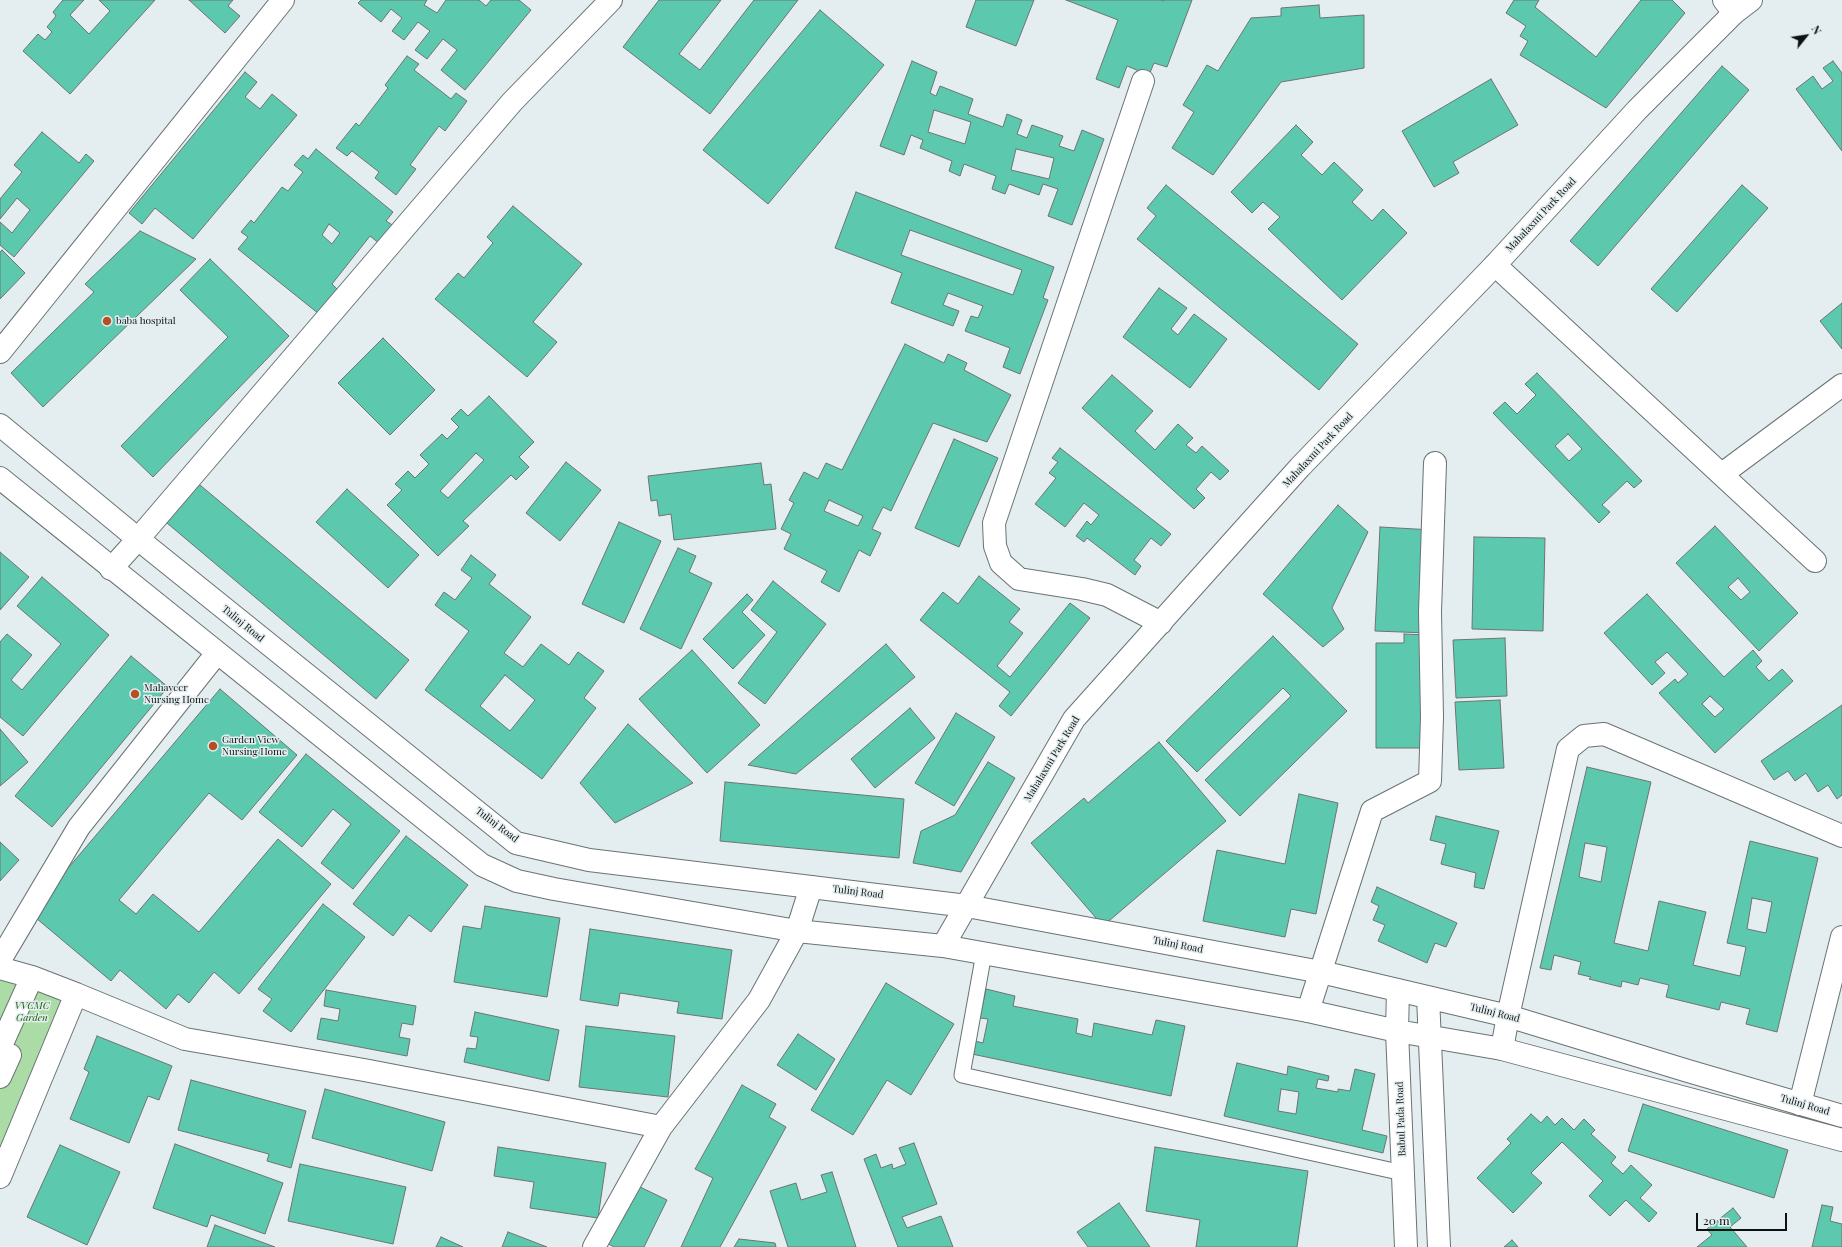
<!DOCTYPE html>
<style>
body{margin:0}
#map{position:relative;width:1842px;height:1247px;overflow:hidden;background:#e4edef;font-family:"Playfair Display",serif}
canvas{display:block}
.north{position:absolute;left:1786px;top:16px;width:40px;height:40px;-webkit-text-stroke:3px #e4edef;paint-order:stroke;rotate:60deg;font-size:11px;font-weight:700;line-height:16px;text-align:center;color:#0d1111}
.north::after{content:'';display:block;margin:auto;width:14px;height:18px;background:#0d1111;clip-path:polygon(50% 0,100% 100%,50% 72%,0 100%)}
.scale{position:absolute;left:1696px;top:1213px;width:91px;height:18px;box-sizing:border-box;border:2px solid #0d1111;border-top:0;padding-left:5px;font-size:12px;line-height:14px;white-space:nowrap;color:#0d1111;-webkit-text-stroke:3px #e4edef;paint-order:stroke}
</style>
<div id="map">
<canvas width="1842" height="1247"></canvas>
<div class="north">N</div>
<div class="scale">20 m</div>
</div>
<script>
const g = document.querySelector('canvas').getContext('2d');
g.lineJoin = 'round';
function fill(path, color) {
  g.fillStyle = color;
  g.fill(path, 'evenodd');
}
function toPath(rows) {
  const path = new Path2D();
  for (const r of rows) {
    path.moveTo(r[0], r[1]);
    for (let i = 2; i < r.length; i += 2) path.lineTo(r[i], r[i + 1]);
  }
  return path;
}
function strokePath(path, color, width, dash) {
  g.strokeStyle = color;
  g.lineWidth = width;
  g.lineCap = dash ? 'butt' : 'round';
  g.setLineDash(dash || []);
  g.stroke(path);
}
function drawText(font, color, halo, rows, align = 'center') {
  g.font = font + ' "Playfair Display",serif';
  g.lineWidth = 3;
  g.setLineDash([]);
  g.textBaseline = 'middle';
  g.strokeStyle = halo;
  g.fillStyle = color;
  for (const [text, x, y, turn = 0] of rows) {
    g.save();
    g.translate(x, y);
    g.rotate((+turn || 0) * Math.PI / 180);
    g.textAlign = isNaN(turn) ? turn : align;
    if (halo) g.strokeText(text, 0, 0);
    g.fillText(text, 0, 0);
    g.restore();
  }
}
fill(toPath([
 [0,968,76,994,0,1177]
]), '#acdca5');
const building = toPath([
 [63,0,84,0,70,15,89,34,110,11,99,0,155,0,70,94,23,51,38,34,45,40,52,32,47,27,56,16,53,12,63,0],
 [189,0,233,0,228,6,240,16,225,33,189,0],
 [361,0,427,0,424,5,437,13,446,0,479,0,486,6,491,0,519,0,531,10,465,90,441,70,457,50,443,39,427,59,415,50,430,31,418,22,404,40,392,31,402,18,391,9,381,22,358,3,361,0],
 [659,0,721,0,679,54,700,70,754,0,798,0,710,114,623,47,659,0],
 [976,0,1034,0,1016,46,966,27,976,0],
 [1066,0,1160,0,1164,1,1164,0,1192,0,1167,67,1154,63,1149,75,1127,66,1119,88,1096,79,1118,20,1066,0],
 [1514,0,1539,0,1535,7,1596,57,1641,0,1672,0,1685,13,1606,108,1520,55,1528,41,1520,36,1526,26,1506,13,1514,0],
 [1319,5,1320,18,1364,15,1364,68,1281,82,1213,175,1172,148,1194,112,1183,105,1207,65,1218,71,1251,18,1281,16,1281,8,1319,5],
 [820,10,884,65,768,204,703,150,820,10],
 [407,56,419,64,414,70,451,99,456,93,467,101,445,131,439,126,410,165,416,169,396,195,375,178,379,172,352,151,347,156,336,148,356,123,359,126,388,88,385,85,407,56],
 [912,61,937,72,930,93,936,96,940,86,973,99,968,114,1003,127,1007,114,1022,120,1017,134,1027,138,1032,125,1063,136,1059,146,1074,151,1082,130,1104,139,1072,225,1048,216,1058,189,1043,184,1039,195,1009,184,1005,194,992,189,996,176,964,164,960,176,949,171,952,161,920,148,923,140,911,135,904,155,880,146,912,61],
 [934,110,971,122,965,144,928,132,934,110],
 [1016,149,1054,158,1049,179,1011,170,1016,149],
 [1833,61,1842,73,1842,151,1796,89,1813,76,1822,89,1833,81,1823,68,1833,61],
 [1722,66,1749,90,1598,266,1570,241,1722,66],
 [245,72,257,82,245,97,260,109,272,94,297,115,193,239,155,208,142,224,129,213,245,72],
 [1491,79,1518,125,1453,162,1459,173,1434,187,1402,131,1491,79],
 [1296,125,1313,142,1301,155,1322,175,1334,162,1363,190,1352,202,1372,221,1383,209,1407,233,1342,300,1268,229,1280,217,1263,202,1252,213,1231,192,1296,125],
 [42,132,79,163,86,154,94,161,14,257,0,245,0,222,12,233,30,210,17,198,0,219,0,199,22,172,14,165,42,132],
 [316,149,393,212,386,221,394,226,380,244,370,236,332,284,338,290,319,314,238,249,248,237,241,232,251,220,254,223,282,187,288,191,303,172,294,165,303,155,308,159,316,149],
 [329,224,340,233,332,244,322,235,329,224],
 [1166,185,1358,344,1319,390,1137,239,1156,216,1147,208,1166,185],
 [1742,185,1768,208,1677,312,1651,289,1742,185],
 [856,192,1054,267,1043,298,1048,300,1020,374,1003,367,1010,348,965,331,971,316,978,318,983,306,948,293,943,305,959,311,953,326,891,303,902,273,835,248,856,192],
 [910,230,1022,270,1013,295,901,255,910,230],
 [513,206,582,264,533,322,557,342,527,377,435,299,458,273,464,278,493,243,487,237,513,206],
 [140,231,196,259,43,407,11,373,94,292,85,284,140,231],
 [2,250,25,273,0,299,0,252,2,250],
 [210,259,289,336,153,477,121,446,228,337,180,290,210,259],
 [1159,288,1187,308,1171,329,1178,335,1194,314,1227,339,1190,388,1123,337,1159,288],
 [1842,303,1842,349,1820,321,1842,303],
 [383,338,435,390,390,435,338,383,383,338],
 [905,344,944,363,948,354,967,363,964,370,1011,395,987,442,933,423,891,511,883,507,872,529,881,533,870,556,859,550,839,592,821,582,827,571,784,549,791,534,781,529,794,503,789,500,804,472,818,479,826,463,842,470,905,344],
 [829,500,863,516,858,526,824,511,829,500],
 [1537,373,1642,481,1634,488,1627,481,1602,505,1610,512,1599,523,1493,413,1505,402,1517,414,1536,395,1525,384,1537,373],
 [1568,434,1582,449,1569,461,1555,446,1568,434],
 [1112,375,1153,411,1135,431,1155,450,1178,424,1193,438,1186,445,1196,453,1202,446,1229,471,1220,480,1211,472,1196,489,1205,498,1194,509,1082,408,1112,375],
 [489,396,534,442,519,457,529,467,516,480,511,475,463,521,469,526,438,556,387,505,402,490,395,484,408,471,415,478,429,464,420,455,442,434,447,439,459,427,451,419,461,409,468,416,489,396],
 [476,453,484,460,448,498,440,491,476,453],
 [954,439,998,458,959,547,915,528,954,439],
 [1060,448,1171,534,1161,546,1151,538,1134,560,1141,566,1135,575,1087,538,1084,542,1076,536,1087,521,1091,525,1099,515,1084,503,1065,527,1035,504,1056,478,1049,473,1058,462,1052,458,1060,448],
 [566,462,601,490,560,541,526,513,566,462],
 [761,463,764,485,771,484,776,529,674,540,671,514,659,516,657,500,651,501,648,476,761,463],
 [194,480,409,660,376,699,161,518,194,480],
 [347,489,419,555,388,588,316,522,347,489],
 [1338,505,1368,532,1332,608,1344,629,1323,647,1263,594,1338,505],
 [619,522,661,541,624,623,582,604,619,522],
 [1715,526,1798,613,1759,651,1676,563,1715,526],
 [1738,578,1750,592,1741,600,1728,587,1738,578],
 [1380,527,1433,530,1428,633,1375,631,1380,527],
 [1474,537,1545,538,1543,631,1472,629,1474,537],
 [678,548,696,556,689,572,712,583,681,649,640,629,678,548],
 [0,552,29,577,0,610,0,552],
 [471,555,496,575,489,584,531,617,504,653,523,667,541,644,569,665,578,652,604,671,584,698,596,708,542,779,425,690,469,631,435,605,444,592,455,600,472,578,461,570,471,555],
 [505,675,535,700,510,731,480,706,505,675],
 [979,576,1020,609,1009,622,1023,633,997,666,1010,677,1070,603,1090,618,1011,716,999,706,1010,692,920,620,943,592,958,604,979,576],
 [42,577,109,635,23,736,0,717,0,642,7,634,32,655,11,680,22,690,61,644,17,606,42,577],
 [773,581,826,624,765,704,738,683,777,632,751,610,773,581],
 [747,594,753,600,742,612,765,635,733,669,703,639,747,594],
 [1647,594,1724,677,1753,650,1762,661,1756,667,1769,681,1782,669,1793,681,1715,753,1659,693,1675,679,1678,683,1688,674,1667,652,1655,662,1665,673,1652,685,1604,633,1647,594],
 [1710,696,1724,709,1715,717,1702,704,1710,696],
 [1404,634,1427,635,1426,748,1376,748,1376,643,1404,643,1404,634],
 [1273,636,1347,711,1240,816,1205,780,1291,696,1283,688,1197,772,1166,741,1273,636],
 [1505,638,1507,696,1456,698,1453,640,1505,638],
 [886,644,915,677,796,774,748,765,886,644],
 [692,650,760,725,707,773,639,699,692,650],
 [131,656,168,687,52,827,15,796,131,656],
 [220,689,297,755,242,820,209,793,119,900,136,914,153,894,199,932,278,839,331,884,239,994,214,972,189,1003,178,994,166,1009,120,970,111,981,30,913,220,689],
 [1500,700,1504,768,1459,770,1455,702,1500,700],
 [1842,705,1842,795,1837,799,1828,785,1818,792,1806,773,1795,781,1788,771,1774,780,1761,761,1842,705],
 [910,708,935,738,875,788,851,759,910,708],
 [956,713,995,737,954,806,915,783,956,713],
 [628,724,693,783,615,823,580,783,628,724],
 [0,729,28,762,0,786,0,729],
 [1159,742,1226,821,1103,926,1031,843,1084,798,1088,803,1159,742],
 [306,754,400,831,353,889,321,863,351,824,333,809,302,847,259,812,306,754],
 [988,762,1015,778,961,872,913,863,921,831,955,815,988,762],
 [1587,767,1651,782,1614,943,1648,951,1659,901,1706,912,1693,965,1740,976,1746,947,1727,943,1750,841,1818,858,1777,1032,1746,1024,1750,1009,1721,1002,1719,1010,1666,997,1669,985,1640,978,1638,985,1622,981,1621,987,1589,979,1591,977,1578,974,1581,962,1554,955,1551,970,1540,968,1587,767],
 [1585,843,1607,847,1601,882,1579,877,1585,843],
 [1752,898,1772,902,1766,933,1747,929,1752,898],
 [725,782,904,799,899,858,720,841,725,782],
 [1299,794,1338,803,1316,914,1291,909,1285,937,1203,921,1217,850,1285,864,1299,794],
 [1436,816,1499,831,1484,889,1474,887,1476,873,1441,864,1446,844,1430,840,1436,816],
 [406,836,468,885,431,932,409,915,393,936,353,904,406,836],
 [0,842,19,860,0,881,0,842],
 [1377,887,1457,923,1446,947,1435,943,1427,963,1378,941,1385,925,1373,920,1379,906,1371,902,1377,887],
 [323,904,365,937,291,1032,263,1011,272,999,258,989,323,904],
 [485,906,560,918,547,997,454,982,463,926,481,929,485,906],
 [590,929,732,950,722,1019,677,1013,679,1002,620,993,618,1006,580,1000,590,929],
 [886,983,954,1024,911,1095,887,1080,853,1135,811,1110,886,983],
 [986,989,1015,996,1013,1006,1078,1019,1076,1033,1092,1037,1094,1023,1152,1035,1156,1020,1185,1026,1171,1096,972,1054,975,1041,983,1043,988,1019,980,1018,986,989],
 [326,990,416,1006,413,1025,402,1023,399,1037,410,1039,407,1056,317,1039,321,1018,338,1021,340,1009,324,1006,326,990],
 [475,1012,559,1030,549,1081,464,1062,467,1048,476,1049,478,1037,470,1036,475,1012],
 [586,1026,675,1036,668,1097,579,1087,586,1026],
 [798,1034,835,1059,816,1090,777,1065,798,1034],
 [97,1036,172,1066,159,1100,148,1096,129,1143,70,1119,89,1072,84,1069,97,1036],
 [1237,1063,1287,1075,1288,1066,1329,1076,1328,1081,1318,1079,1316,1088,1338,1092,1338,1089,1350,1091,1355,1069,1375,1074,1362,1130,1387,1136,1383,1153,1224,1116,1237,1063],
 [1281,1089,1299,1092,1296,1114,1278,1111,1281,1089],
 [191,1080,306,1111,291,1168,267,1161,269,1154,178,1130,191,1080],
 [742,1085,776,1104,769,1117,786,1127,720,1247,681,1247,713,1178,695,1169,742,1085],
 [325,1089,445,1122,432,1171,312,1138,325,1089],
 [1643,1104,1788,1150,1774,1198,1628,1151,1643,1104],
 [1531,1114,1541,1123,1547,1116,1555,1125,1562,1118,1574,1130,1584,1119,1595,1130,1591,1134,1616,1157,1611,1163,1623,1174,1631,1165,1652,1185,1640,1198,1657,1213,1649,1222,1626,1200,1610,1216,1589,1196,1603,1181,1562,1142,1531,1173,1542,1183,1513,1213,1477,1178,1511,1143,1507,1139,1531,1114],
 [914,1143,937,1204,902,1217,907,1228,941,1216,953,1247,898,1247,864,1159,876,1154,881,1168,892,1164,893,1169,906,1164,899,1148,914,1143],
 [175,1144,283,1183,265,1234,211,1215,207,1227,153,1208,175,1144],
 [60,1145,120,1172,87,1245,27,1217,60,1145],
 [498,1147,606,1163,598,1218,530,1208,534,1182,494,1176,498,1147],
 [1155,1147,1308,1171,1297,1247,1196,1247,1200,1220,1146,1211,1155,1147],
 [300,1164,406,1187,393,1244,288,1221,300,1164],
 [832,1172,856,1247,788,1247,770,1191,796,1183,801,1200,827,1192,821,1175,832,1172],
 [638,1186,667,1200,644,1247,614,1247,607,1243,638,1186],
 [1119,1203,1150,1247,1088,1247,1077,1232,1119,1203],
 [1822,1205,1833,1207,1830,1221,1842,1224,1842,1247,1812,1247,1822,1205],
 [1733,1208,1741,1218,1730,1227,1747,1247,1697,1247,1712,1235,1707,1229,1733,1208],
 [215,1225,275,1247,207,1247,215,1225],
 [508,1232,547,1247,502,1247,508,1232],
 [441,1237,463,1247,436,1247,441,1237],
 [739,1239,775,1243,776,1247,734,1247,739,1239],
 [1512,1240,1518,1247,1504,1247,1512,1240]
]);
fill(building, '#5cc9ae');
strokePath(building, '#6c7472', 1);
const lane = toPath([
 [984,953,962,1075,1403,1173]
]);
const street = toPath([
 [1724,0,1734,13],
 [1143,81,994,523,995,546,1001,563,1019,579,1082,589,1107,595,1161,623],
 [1495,265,1815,561],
 [0,352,283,0],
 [1722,474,1842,385],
 [111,569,138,539,512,102,611,0],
 [0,960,79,827,217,653],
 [0,968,32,977,76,994,0,1177],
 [76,994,185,1039,364,1070,661,1127],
 [1308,1011,1372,811,1430,781,1432,717,1430,612,1435,463],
 [0,1048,32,977],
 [1502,1049,1508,1016,1568,749,1584,736,1604,734,1842,836],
 [0,1053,10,1055,0,1077],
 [1800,1104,1842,937],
 [594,1247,661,1127,759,1000,797,931,811,887]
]);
const secondary = toPath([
 [0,425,138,539,516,843,589,860,967,906,1321,972,1508,1016,1688,1071,1842,1116],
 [0,478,482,865,517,881,554,889,797,931,943,946,1308,1011,1397,1031,1502,1049,1842,1140],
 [943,946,1074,719,1300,467,1495,265,1637,110,1734,13,1751,0],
 [1398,990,1397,1031,1406,1247],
 [1428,997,1439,1247]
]);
strokePath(lane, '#6a7374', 17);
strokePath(street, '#6a7374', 24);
strokePath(secondary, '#6a7374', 24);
strokePath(lane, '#fff', 15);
strokePath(street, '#fff', 22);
strokePath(secondary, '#fff', 22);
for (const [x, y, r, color] of [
 [107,321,5,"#b54f24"],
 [135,694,5,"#b54f24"],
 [213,746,5,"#b54f24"]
]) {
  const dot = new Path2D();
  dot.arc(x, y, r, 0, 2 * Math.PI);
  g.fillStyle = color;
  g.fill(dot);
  strokePath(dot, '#e4edef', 1.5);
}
drawText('10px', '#0d1111', '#e4edef', [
 ["Mahalaxmi Park Road",1541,215,-47],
 ["Mahalaxmi Park Road",1318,450,-47],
 ["Tulinj Road",243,624,39],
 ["Mahalaxmi Park Road",1052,759,-59],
 ["Tulinj Road",497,825,37],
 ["Tulinj Road",858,892,7],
 ["Tulinj Road",1178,945,11],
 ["Tulinj Road",1495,1013,14],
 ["Tulinj Road",1805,1105,16],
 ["Babul Pada Road",1401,1119,-92]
]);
drawText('10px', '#0d1111', '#e4edef', [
 ["baba hospital",116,321],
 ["Mahaveer",144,688],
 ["Nursing Home",144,700],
 ["Garden View",222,740],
 ["Nursing Home",222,752]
], 'left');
drawText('italic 10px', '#146003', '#e4edef', [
 ["VVCMC",32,1006],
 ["Garden",32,1018]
]);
</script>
